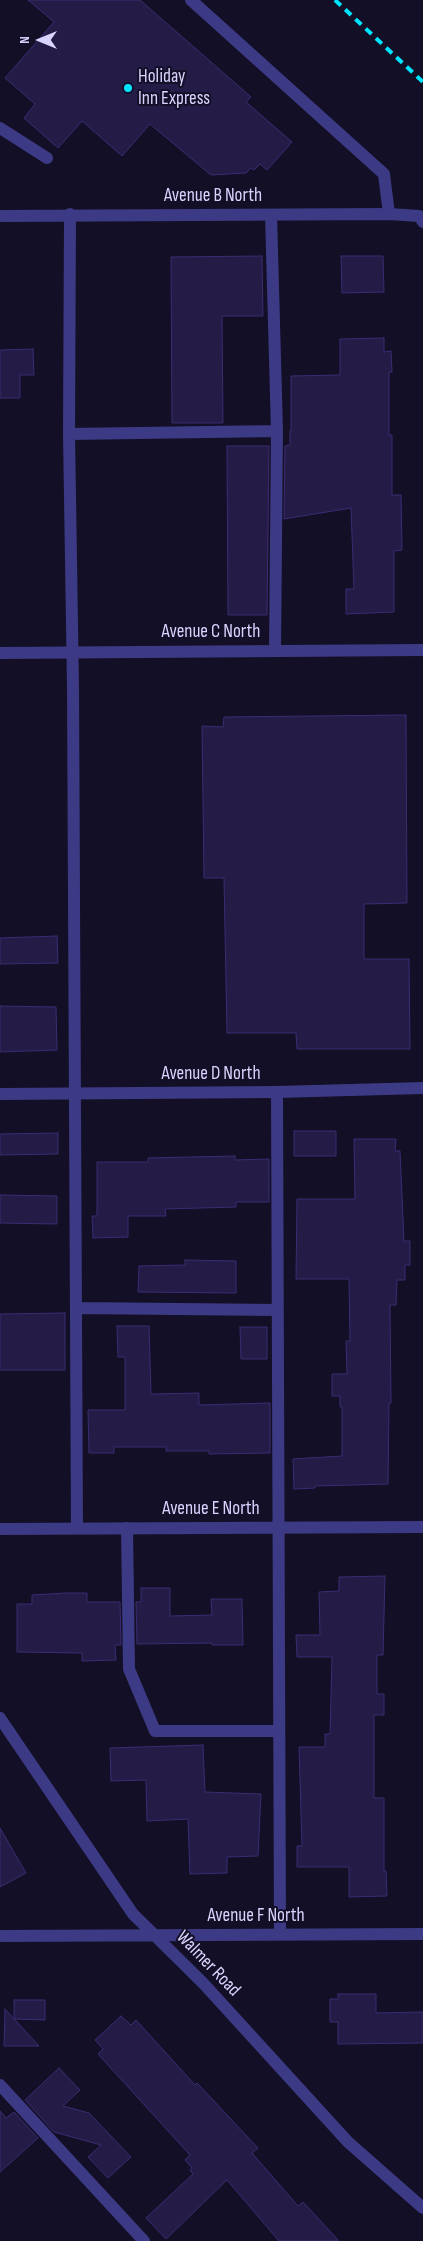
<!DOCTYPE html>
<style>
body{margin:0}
#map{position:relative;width:423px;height:2241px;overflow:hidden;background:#130f26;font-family:"Sofia Sans Condensed",sans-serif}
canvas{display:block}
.north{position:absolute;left:15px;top:15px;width:50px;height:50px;-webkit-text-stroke:4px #130f26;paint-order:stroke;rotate:270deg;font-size:14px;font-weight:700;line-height:20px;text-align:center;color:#d9d4ff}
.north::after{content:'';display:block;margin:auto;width:18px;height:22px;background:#d9d4ff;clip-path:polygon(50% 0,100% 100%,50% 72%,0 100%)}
</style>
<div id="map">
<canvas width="423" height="2241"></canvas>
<div class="north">N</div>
</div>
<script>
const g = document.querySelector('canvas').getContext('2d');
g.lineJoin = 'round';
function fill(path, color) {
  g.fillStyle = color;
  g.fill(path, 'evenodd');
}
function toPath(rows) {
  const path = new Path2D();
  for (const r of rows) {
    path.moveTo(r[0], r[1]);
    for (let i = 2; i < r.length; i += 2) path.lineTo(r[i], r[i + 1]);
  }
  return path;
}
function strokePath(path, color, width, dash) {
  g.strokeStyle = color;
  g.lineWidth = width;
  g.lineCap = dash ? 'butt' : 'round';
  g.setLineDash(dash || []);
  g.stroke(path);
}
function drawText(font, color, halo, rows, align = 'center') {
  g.font = font + ' "Sofia Sans Condensed",sans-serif';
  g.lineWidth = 4;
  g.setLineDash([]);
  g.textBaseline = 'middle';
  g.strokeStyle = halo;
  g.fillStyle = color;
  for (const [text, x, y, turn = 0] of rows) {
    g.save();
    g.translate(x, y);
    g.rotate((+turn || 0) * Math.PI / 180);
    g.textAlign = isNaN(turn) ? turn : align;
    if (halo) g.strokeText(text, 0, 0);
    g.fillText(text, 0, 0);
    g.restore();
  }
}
const building = toPath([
 [28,0,140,0,251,97,246,102,292,142,267,170,260,164,254,170,251,168,246,173,211,175,150,124,122,156,82,121,58,148,24,118,35,104,5,78,54,22,28,0],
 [262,256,263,316,222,316,223,423,172,423,171,257,262,256],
 [341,256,383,256,384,292,342,293,341,256],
 [384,338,384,352,391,351,392,372,389,372,389,435,392,435,392,495,401,495,402,550,394,551,394,612,346,614,346,589,354,589,351,508,284,519,285,446,290,445,290,431,291,431,291,376,340,375,340,339,384,338],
 [33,349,34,375,20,375,20,398,0,398,0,350,33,349],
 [227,446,269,446,267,615,228,615,227,446],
 [406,715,407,903,364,904,364,959,409,959,410,1049,297,1049,296,1033,227,1033,224,878,204,878,202,726,223,727,224,717,406,715],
 [57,936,58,963,0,964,0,938,57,936],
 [0,1006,56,1007,57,1050,0,1052,0,1006],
 [294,1131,336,1131,336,1156,294,1156,294,1131],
 [58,1133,58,1154,0,1155,0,1134,58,1133],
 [354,1139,396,1139,395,1151,400,1151,404,1241,410,1241,410,1265,405,1265,405,1280,397,1280,396,1305,390,1305,391,1403,389,1403,388,1484,315,1486,315,1488,294,1489,293,1459,342,1456,342,1407,340,1407,340,1396,332,1396,332,1374,347,1374,346,1341,350,1341,349,1279,296,1279,297,1199,355,1199,354,1139],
 [235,1156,235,1160,269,1159,269,1202,236,1202,236,1207,165,1209,166,1216,128,1216,128,1237,93,1238,92,1216,97,1216,97,1162,148,1162,148,1158,235,1156],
 [0,1195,57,1196,57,1224,0,1223,0,1195],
 [185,1260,236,1261,236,1293,138,1292,139,1266,185,1265,185,1260],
 [65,1313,65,1370,0,1370,0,1314,65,1313],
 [117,1326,149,1326,151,1394,199,1393,199,1405,270,1403,270,1453,209,1454,209,1451,166,1451,166,1447,114,1447,114,1453,89,1453,88,1410,125,1410,125,1357,118,1357,117,1326],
 [240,1327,267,1327,267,1359,241,1359,240,1327],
 [385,1576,383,1655,377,1655,377,1694,384,1694,384,1715,374,1715,374,1798,384,1798,384,1871,386,1871,387,1896,349,1897,349,1867,297,1867,297,1846,302,1846,299,1747,325,1747,325,1734,330,1734,332,1657,297,1657,296,1635,320,1635,319,1592,339,1591,339,1577,385,1576],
 [141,1588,170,1588,170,1616,212,1615,211,1599,242,1599,243,1645,212,1645,212,1643,137,1644,136,1602,141,1602,141,1588],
 [66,1593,87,1593,87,1602,120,1602,121,1645,115,1645,116,1660,82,1661,82,1653,17,1652,17,1604,32,1604,32,1595,66,1593],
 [203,1745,205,1792,261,1794,258,1856,227,1857,227,1873,190,1874,188,1819,147,1821,146,1780,111,1781,110,1748,203,1745],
 [0,1828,26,1873,0,1887,0,1828],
 [338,1994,376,1994,376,2013,423,2012,423,2043,338,2044,338,2022,330,2022,330,1999,338,1999,338,1994],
 [14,2000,45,2000,45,2020,14,2019,14,2000],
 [5,2009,39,2046,4,2046,5,2009],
 [121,2016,131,2025,136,2020,195,2085,197,2083,258,2148,252,2153,298,2206,303,2202,339,2241,279,2241,227,2180,166,2239,146,2218,193,2174,190,2170,192,2168,185,2160,190,2155,98,2054,103,2049,95,2040,121,2016],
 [59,2068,80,2090,63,2106,89,2113,131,2157,108,2178,88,2157,101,2145,54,2132,25,2100,59,2068],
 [0,2111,6,2118,14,2112,38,2138,0,2172,0,2111]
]);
fill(building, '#241b47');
strokePath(building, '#3b2d73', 1);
strokePath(toPath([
 [191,0,384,174,389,214],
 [0,128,47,158],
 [70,214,69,434,73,687,77,1528],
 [271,215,277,431,275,650],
 [69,434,277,431],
 [277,1092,280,1934],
 [77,1308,277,1310],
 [127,1528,129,1669,155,1731,278,1731],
 [0,2085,144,2241]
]), '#3d3a85', 12);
strokePath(toPath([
 [0,216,389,214,419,216,423,222],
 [0,653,423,650],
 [0,1094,277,1092,423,1088],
 [0,1529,423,1527],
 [0,1718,133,1914,203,1983,348,2142,423,2208],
 [0,1936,423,1934]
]), '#3d3a85', 12);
strokePath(toPath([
 [335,0,423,82]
]), '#00e5ff', 4, [8, 6]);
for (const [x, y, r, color] of [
 [128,88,5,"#00e5ff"]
]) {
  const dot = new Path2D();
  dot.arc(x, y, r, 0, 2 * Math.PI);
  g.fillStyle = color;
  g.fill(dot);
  strokePath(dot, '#130f26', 2);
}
drawText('19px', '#d9d4ff', '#130f26', [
 ["Holiday",138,77],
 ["Inn Express",138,99]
], 'left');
drawText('19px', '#d9d4ff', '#130f26', [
 ["Avenue B North",213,196],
 ["Avenue C North",211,632],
 ["Avenue D North",211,1074],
 ["Avenue E North",211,1509],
 ["Avenue F North",256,1916],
 ["Walmer Road",208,1964,46]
]);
</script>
